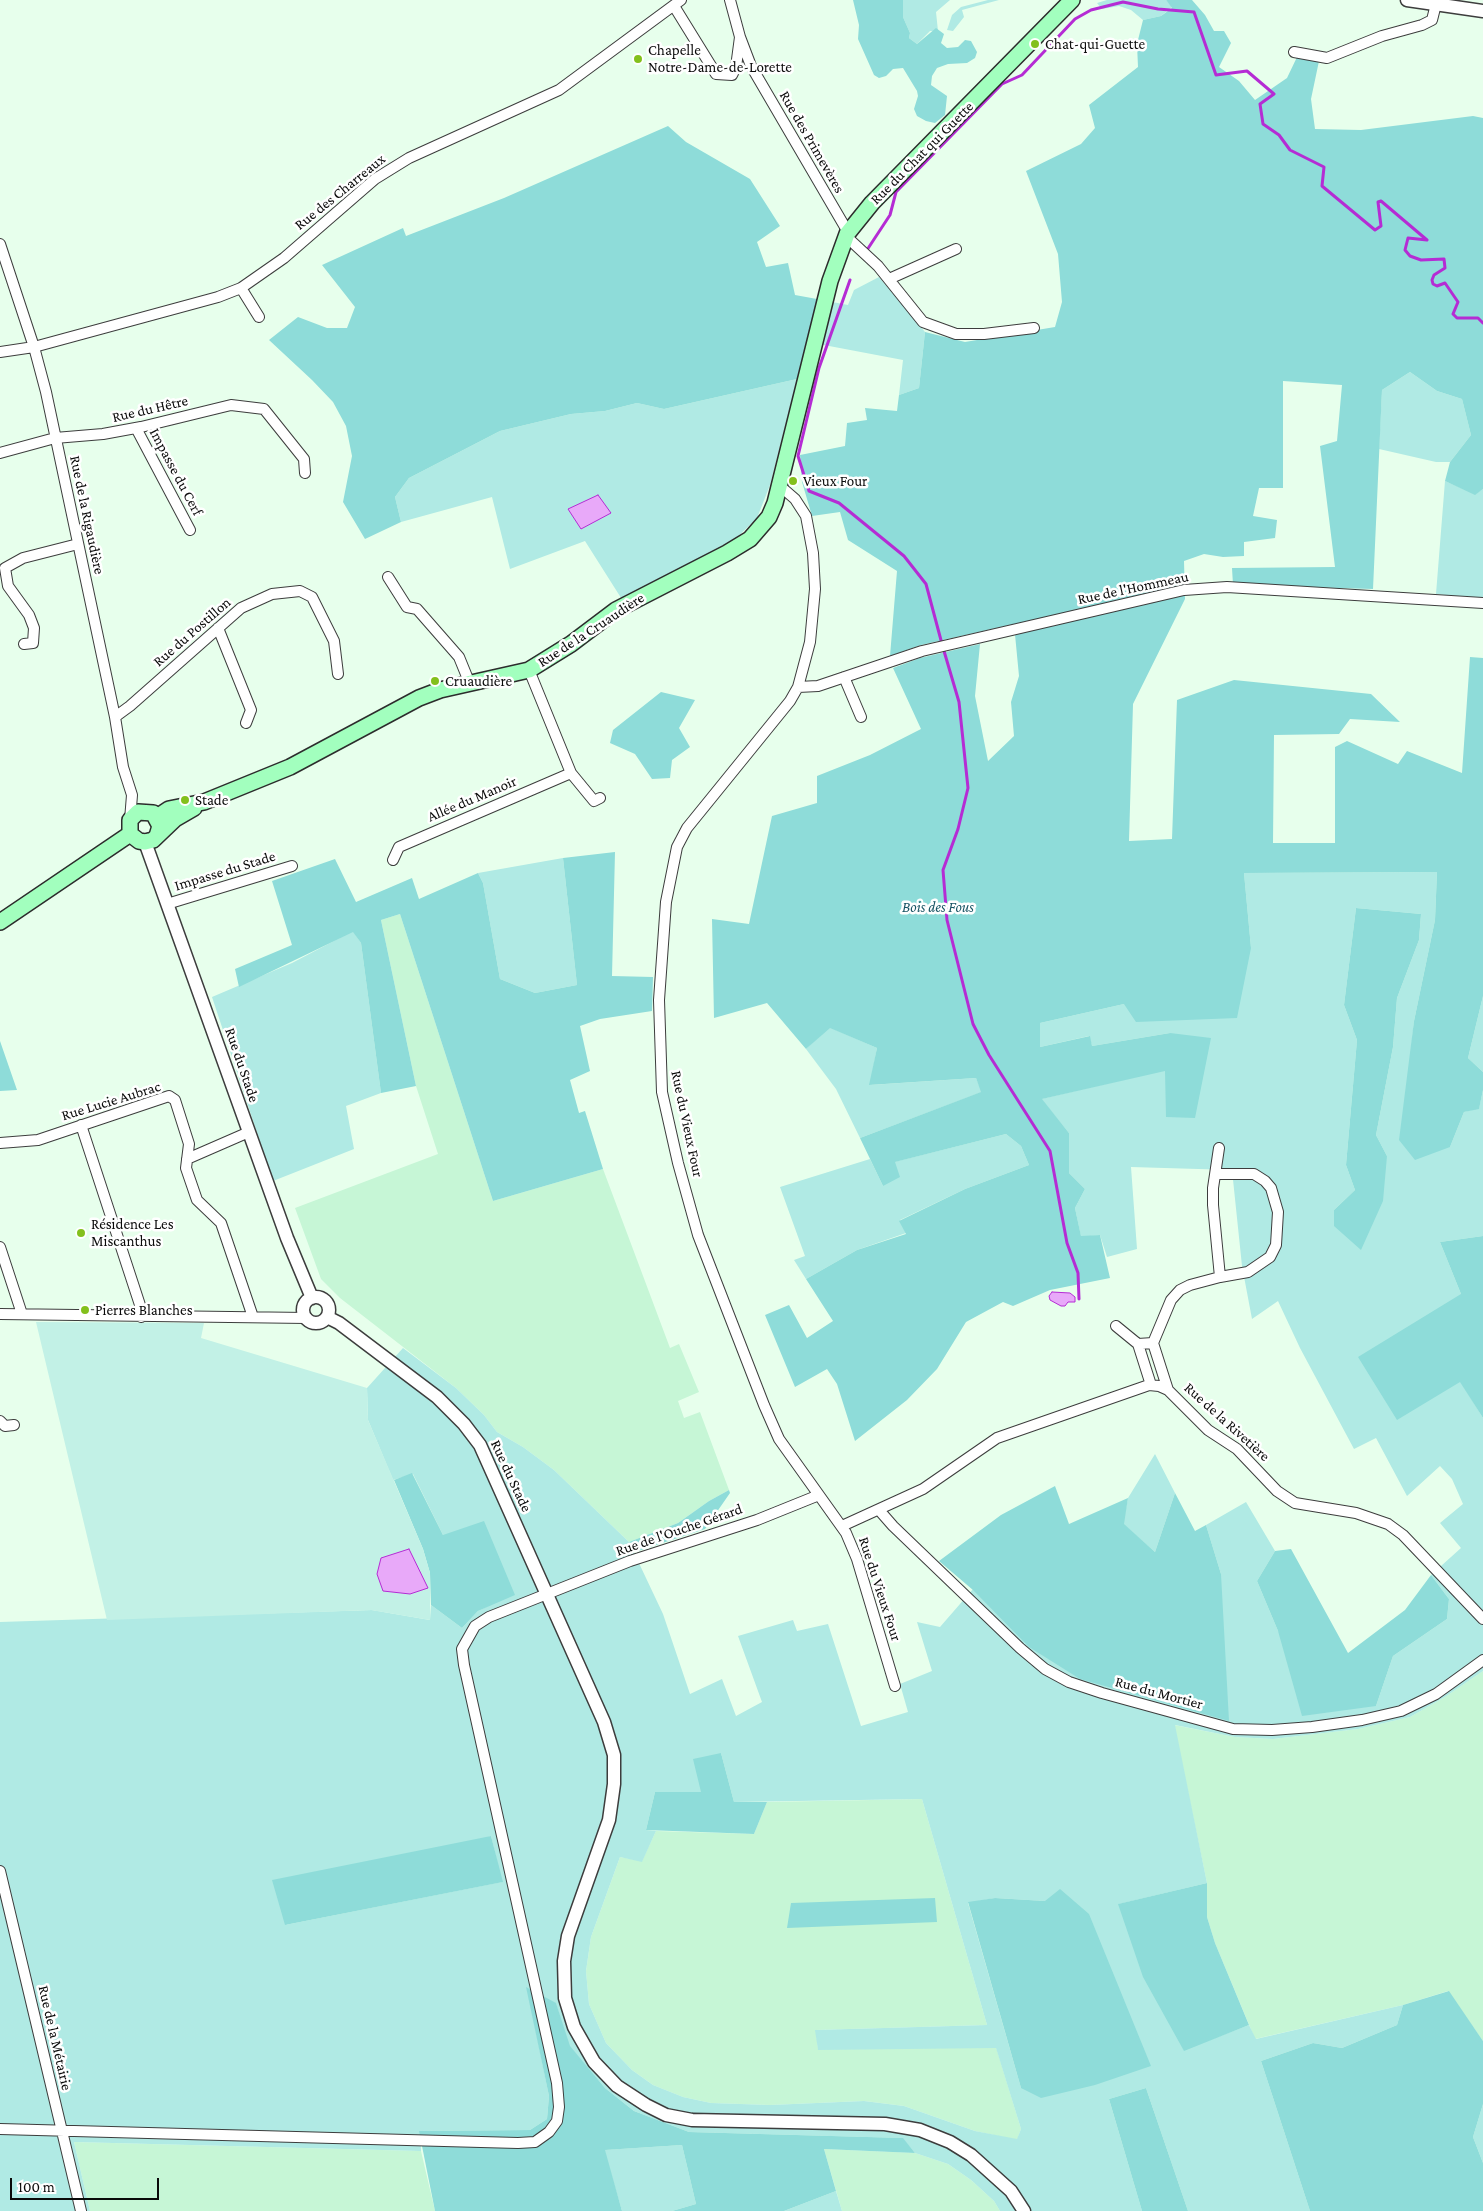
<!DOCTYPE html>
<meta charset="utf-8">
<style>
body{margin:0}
#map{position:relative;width:1483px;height:2211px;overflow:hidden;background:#e7ffec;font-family:"Crimson Pro",serif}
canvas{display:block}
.scale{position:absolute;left:10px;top:2178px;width:149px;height:22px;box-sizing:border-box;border:2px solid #0a0a0a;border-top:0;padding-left:6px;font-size:15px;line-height:18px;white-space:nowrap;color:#0a0a0a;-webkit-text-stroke:4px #fff;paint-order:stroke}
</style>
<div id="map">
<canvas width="1483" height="2211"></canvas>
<div class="scale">100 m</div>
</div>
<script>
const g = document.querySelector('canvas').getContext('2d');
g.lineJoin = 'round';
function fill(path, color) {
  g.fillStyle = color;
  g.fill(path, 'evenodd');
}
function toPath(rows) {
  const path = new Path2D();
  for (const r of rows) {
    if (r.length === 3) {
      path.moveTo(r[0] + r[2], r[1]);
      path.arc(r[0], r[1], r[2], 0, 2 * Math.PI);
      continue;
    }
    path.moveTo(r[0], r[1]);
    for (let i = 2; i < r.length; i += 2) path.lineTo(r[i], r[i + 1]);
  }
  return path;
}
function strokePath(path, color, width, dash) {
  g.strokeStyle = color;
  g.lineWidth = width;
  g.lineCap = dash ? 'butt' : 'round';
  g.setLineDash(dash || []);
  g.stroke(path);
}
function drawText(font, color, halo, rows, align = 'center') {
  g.font = font + ' "Crimson Pro",serif';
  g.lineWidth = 5;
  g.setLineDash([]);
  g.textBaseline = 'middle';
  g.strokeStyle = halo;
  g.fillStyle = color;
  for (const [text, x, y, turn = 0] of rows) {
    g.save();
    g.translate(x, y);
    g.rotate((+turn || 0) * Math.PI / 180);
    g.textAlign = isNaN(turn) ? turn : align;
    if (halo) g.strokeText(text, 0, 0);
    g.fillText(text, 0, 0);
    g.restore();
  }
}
fill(toPath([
 [400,914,493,1201,603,1169,670,1348,679,1344,699,1392,678,1401,684,1418,700,1412,729,1490,709,1501,678,1523,629,1542,554,1470,523,1447,497,1432,484,1415,456,1388,340,1298,321,1279,295,1208,438,1154,416,1086,381,920],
 [1483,1671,1483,2041,1448,1991,1403,2005,1255,2039,1215,1943,1207,1917,1207,1883,1174,1725,1235,1737,1273,1739,1358,1729,1410,1717,1445,1697],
 [922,1799,987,2025,816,2030,818,2049,996,2047,1021,2129,1017,2140,975,2131,904,2106,864,2101,770,2105,711,2103,683,2097,653,2085,632,2070,606,2043,589,2004,586,1971,591,1937,620,1857,642,1861,656,1831,754,1834,767,1802],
 [74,2142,421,2151,435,2211,90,2211],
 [824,2149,915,2153,948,2164,971,2180,994,2201,1000,2211,842,2211]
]), '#c6f6d6');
fill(toPath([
 [903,0,950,0,936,12,938,31,930,31,917,44,909,38,910,33,903,17],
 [988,0,999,0,962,10,964,17,953,31,947,30,952,15,961,7],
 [1107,0,1166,0,1172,7,1161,16,1143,20,1131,10,1119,6,1102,9,1097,3],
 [879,277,925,332,919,388,899,395,903,360,808,342,817,299,848,305,854,290],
 [1410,372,1437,391,1462,399,1471,435,1450,462,1436,462,1379,449,1382,390],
 [797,379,770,485,757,518,727,547,623,601,585,541,510,569,492,497,401,522,395,497,409,478,500,431,571,414,605,411,637,403,664,409],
 [1445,481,1475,494,1483,489,1483,599,1436,594],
 [563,858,577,985,535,993,500,979,483,883,478,873],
 [1437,872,1435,920,1414,1021,1409,1071,1450,1147,1464,1112,1479,1108,1483,1090,1483,1236,1440,1242,1461,1294,1461,1382,1483,1418,1483,1671,1445,1697,1410,1717,1358,1729,1273,1739,1235,1737,1175,1725,1207,1883,1119,1904,1184,2050,1249,2025,1256,2039,1403,2005,1397,2025,1342,2048,1313,2043,1261,2061,1310,2211,1188,2211,1146,2088,1109,2099,1142,2211,1000,2211,994,2201,971,2180,948,2164,915,2153,902,2138,689,2132,634,2111,605,2088,569,2046,556,2004,527,1988,549,2096,547,2119,530,2130,420,2131,421,2151,74,2142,90,2211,0,2211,0,1622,372,1610,430,1620,431,1605,462,1628,478,1611,494,1603,443,1535,413,1474,393,1480,368,1420,367,1388,403,1348,456,1388,484,1415,497,1432,523,1447,554,1470,629,1542,663,1614,690,1694,722,1679,736,1716,762,1702,738,1636,793,1620,797,1631,828,1624,861,1726,908,1712,900,1684,932,1671,917,1622,940,1627,973,1589,984,1600,1221,1574,1206,1525,1246,1502,1275,1551,1257,1581,1278,1631,1376,1706,1393,1656,1447,1619,1449,1599,1431,1575,1461,1548,1440,1523,1463,1504,1452,1479,1440,1466,1407,1496,1376,1438,1354,1449,1300,1348,1278,1301,1252,1319,1242,1266,1232,1170,1131,1167,1137,1249,1107,1257,1100,1235,1081,1237,1075,1208,1085,1189,1069,1173,1069,1133,1041,1099,1165,1070,1170,1033,1092,1046,1089,1036,1040,1047,1040,1023,1124,1004,1251,948,1244,873],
 [1356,908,1421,914,1419,940,1397,998,1393,1047,1376,1135,1387,1156,1334,1225,1334,1210,1355,1190,1346,1165,1357,1040,1344,1005],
 [721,1753,734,1802,922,1799,987,2025,815,2030,818,2050,996,2048,1021,2129,1017,2139,975,2131,904,2106,864,2101,770,2105,711,2103,683,2097,653,2085,632,2070,606,2043,589,2004,586,1971,591,1937,620,1857,642,1862,656,1831,646,1830,655,1792,701,1792],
 [491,1836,502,1882,285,1925],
 [995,1898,1045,1901,1021,2088,968,1903],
 [353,931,361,943,381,1093,346,1106,354,1149,273,1181,212,997,292,963],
 [1483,996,1483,1072,1468,1058],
 [829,1027,877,1048,870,1085,976,1078,982,1092,860,1138,836,1089,806,1049],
 [1006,1134,1021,1146,1029,1165,965,1189,900,1220,906,1233,857,1250,806,1279,794,1260,805,1256,780,1187,870,1159,883,1186,894,1162],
 [1155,1454,1175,1493,1155,1552,1123,1524,1128,1498],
 [1483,2104,1483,2163,1473,2137],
 [682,2145,696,2204,672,2211,622,2211,604,2150],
 [836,2191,842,2211,784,2211]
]), '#b0eae4');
fill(toPath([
 [853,0,903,0,903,17,910,33,909,38,917,44,936,28,944,34,941,43,947,48,958,47,965,40,971,41,977,52,975,58,967,63,948,64,937,68,932,76,931,85,947,96,945,115,935,123,926,121,917,116,914,109,918,96,917,91,903,68,893,69,886,76,879,78,874,75,858,39,859,25],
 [1166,0,1192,0,1205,15,1214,31,1224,31,1231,43,1219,67,1239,81,1255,100,1287,78,1298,55,1319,61,1311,99,1315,129,1361,130,1473,116,1483,118,1483,489,1475,495,1445,481,1450,462,1471,435,1462,399,1437,391,1410,372,1382,390,1373,589,1233,585,1232,568,1335,567,1320,446,1337,441,1342,385,1283,381,1283,488,1259,488,1253,516,1277,520,1275,538,1244,542,1244,556,1223,557,1204,554,1184,561,1185,599,1133,704,1129,841,1172,839,1177,700,1234,680,1371,694,1400,722,1350,719,1339,734,1274,735,1273,843,1335,843,1335,747,1347,741,1398,764,1407,751,1462,773,1470,657,1483,658,1483,996,1468,1058,1483,1072,1483,1090,1479,1109,1464,1112,1450,1147,1415,1160,1399,1140,1414,1021,1435,920,1437,872,1244,873,1251,948,1237,1018,1136,1022,1124,1004,1040,1023,1040,1047,1090,1036,1092,1046,1170,1033,1211,1038,1195,1118,1166,1117,1165,1071,1042,1099,1069,1133,1069,1173,1085,1189,1075,1208,1081,1236,1100,1235,1110,1278,1050,1290,1013,1306,1003,1302,966,1322,937,1369,907,1400,855,1441,837,1384,827,1369,795,1387,765,1315,789,1305,807,1338,833,1321,806,1279,857,1250,906,1234,899,1221,965,1189,1029,1165,1021,1146,1006,1134,895,1162,900,1177,883,1186,860,1138,981,1092,976,1078,869,1085,877,1048,830,1028,806,1049,767,1003,714,1018,712,919,749,924,772,816,817,803,817,776,870,755,921,729,893,668,920,658,980,644,975,696,988,761,1014,736,1011,702,1019,676,1014,624,921,645,890,656,897,571,848,540,840,512,812,516,802,482,800,455,845,446,847,423,867,420,865,408,897,411,899,395,919,388,925,332,965,342,1055,327,1062,302,1058,254,1026,171,1081,144,1095,128,1089,105,1138,67,1137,44,1143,20,1161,16,1172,8],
 [668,126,686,142,750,179,780,226,757,242,766,267,788,263,795,295,817,299,797,379,664,409,637,403,605,411,571,414,500,431,409,478,395,497,401,522,365,539,343,502,352,456,346,426,333,402,312,380,269,340,298,317,327,328,347,328,355,307,322,265,403,228,406,236,504,198],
 [661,692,695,700,679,728,690,747,672,760,670,778,652,779,635,754,610,743,613,730],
 [615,852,612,976,653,977,652,1011,600,1019,580,1026,590,1071,570,1080,579,1113,585,1111,603,1169,493,1201,400,914,381,920,416,1086,381,1093,361,943,353,932,239,987,235,969,292,945,272,881,335,859,356,902,412,878,419,899,478,873,483,883,500,979,535,993,577,985,563,858],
 [1356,908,1421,914,1419,940,1397,998,1393,1047,1376,1135,1387,1156,1383,1201,1361,1250,1334,1226,1334,1210,1355,1190,1346,1165,1357,1040,1344,1005],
 [0,1041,17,1090,0,1091],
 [1483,1236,1483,1418,1460,1382,1397,1420,1358,1357,1461,1294,1440,1242],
 [412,1473,443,1535,484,1521,515,1595,478,1611,462,1628,431,1605,430,1573,423,1549,394,1480],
 [1055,1486,1069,1524,1128,1498,1124,1524,1155,1552,1175,1493,1195,1531,1206,1525,1221,1574,1229,1721,1080,1679,1029,1647,973,1590,939,1561,1001,1515],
 [729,1490,730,1493,705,1529,635,1552,629,1542,678,1523,709,1501],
 [1291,1549,1348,1653,1405,1610,1431,1575,1449,1599,1447,1619,1393,1656,1376,1706,1302,1716,1278,1631,1257,1581,1275,1551],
 [721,1753,734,1802,767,1802,754,1834,646,1830,655,1792,701,1792,693,1759],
 [491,1836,503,1882,285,1925,272,1880],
 [1207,1883,1207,1917,1215,1943,1249,2025,1184,2051,1143,1977,1118,1904],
 [1060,1889,1089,1914,1151,2066,1095,2085,1041,2098,1021,2088,968,1902,995,1898,1045,1901],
 [935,1898,937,1922,787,1928,791,1903],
 [526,1987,556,2003,570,2046,605,2088,634,2111,689,2132,903,2138,915,2153,824,2149,836,2191,784,2211,672,2211,696,2204,682,2145,605,2150,622,2211,435,2211,419,2131,530,2130,547,2119,549,2096],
 [1449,1991,1483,2041,1483,2104,1473,2137,1483,2163,1483,2211,1310,2211,1261,2061,1313,2043,1342,2048,1397,2025,1403,2005],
 [1146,2088,1188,2211,1142,2211,1109,2099]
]), '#8edcd9');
fill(toPath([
 [36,1322,204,1323,201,1338,367,1388,368,1420,423,1549,430,1573,430,1620,371,1610,107,1620]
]), '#c2f1e6');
const water = toPath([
 [598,495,611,513,581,529,568,509,598,495],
 [1052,1292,1070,1293,1075,1297,1075,1302,1068,1302,1065,1306,1061,1306,1050,1300,1049,1296,1052,1292],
 [409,1549,428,1588,410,1594,383,1591,377,1574,381,1558,409,1549]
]);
fill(water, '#e8a9f9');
strokePath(water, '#b52cd4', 1);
strokePath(toPath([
 [865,253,890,215,896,192,1002,84,1022,75,1075,19,1091,10,1123,2,1158,9,1194,12,1216,75,1247,71,1274,94,1260,104,1263,124,1279,135,1290,150,1324,167,1322,186,1375,230,1381,226,1378,202,1381,201,1427,240,1408,238,1405,250,1410,256,1421,260,1444,259,1445,268,1434,275,1432,280,1433,284,1437,286,1445,283,1458,302,1453,314,1457,318,1478,318,1483,323],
 [850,280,819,368,798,456,809,491,839,503,904,556,926,584,942,644],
 [944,651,959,702,968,788,958,829,943,870,947,920,973,1024,989,1055,1050,1151,1067,1243,1078,1273,1079,1299]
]), '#b52cd4', 3);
const minor = toPath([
 [674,6,716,74,732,75,736,67,740,37,730,0],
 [740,37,751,66,845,227,850,240,878,266,923,322,956,334,984,334,1034,328],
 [1294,52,1327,58,1382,36,1422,25,1432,20,1436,4],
 [0,244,34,347,46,392,115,717,123,767,132,795,130,820],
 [889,279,956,249],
 [241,288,259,317],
 [0,352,34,347,218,297,241,288,284,258,375,179,409,158,559,90,681,0],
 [136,428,190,530],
 [0,453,55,438,103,434,141,427,231,405,264,409,304,459,305,473],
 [780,486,795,499,806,516,813,553,815,589,810,642,798,687,790,701,687,828,677,847,666,902,659,1000,662,1092,678,1163,698,1235,764,1405,779,1439,846,1533,857,1559,895,1686],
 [388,577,407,607,417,609,459,657,470,684],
 [218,628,251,710,246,723],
 [24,644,33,643,34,628,29,615,8,586,5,568,23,558,78,544],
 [844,677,861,717],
 [798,687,818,686,922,651,1184,590,1227,587,1483,603],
 [115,717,130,706,241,608,272,594,300,591,312,597,334,641,338,674],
 [571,773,594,801,600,798],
 [393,860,399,847,571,773,529,670],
 [167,904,292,866],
 [81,1125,140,1305,141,1317],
 [0,1143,38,1140,169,1096,175,1100,189,1144,186,1168,197,1200,221,1223,253,1317],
 [187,1159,249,1132],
 [1216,1174,1254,1174,1265,1181,1271,1188,1278,1212,1276,1245,1270,1257,1248,1272,1220,1277],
 [0,1247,22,1314],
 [0,1314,307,1318],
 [1116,1326,1138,1344,1153,1343],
 [1138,1344,1151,1385],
 [1168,1390,1153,1343,1171,1300,1180,1290,1190,1285,1220,1277,1213,1205,1213,1188,1219,1148],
 [0,1421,5,1426,14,1425],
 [879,1510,893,1526,1020,1648,1045,1669,1069,1682,1102,1693,1233,1729,1272,1730,1312,1727,1362,1720,1401,1711,1436,1694,1483,1660],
 [842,1526,923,1489,997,1438,1149,1385,1159,1386,1168,1390,1208,1430,1237,1449,1277,1491,1295,1503,1356,1513,1388,1524,1403,1535,1483,1619],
 [0,1871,81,2211],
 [0,2129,518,2143,535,2142,549,2132,557,2121,559,2107,557,2083,464,1665,462,1649,475,1626,489,1617,630,1561,757,1520,819,1495]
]);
const tertiary = toPath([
 [1407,0,1483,11],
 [145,842,287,1238,312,1298],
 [316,1310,13],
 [327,1317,339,1323,437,1397,464,1424,480,1445,604,1722,614,1755,614,1784,609,1820,568,1936,564,1961,565,1998,574,2027,594,2062,617,2086,646,2105,666,2115,692,2120,885,2124,920,2130,950,2142,971,2155,1011,2191,1024,2211]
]);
const secondary = toPath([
 [157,817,169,809,204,802,290,767,419,698,440,690,529,670,571,644,616,610,727,553,750,539,769,517,775,503,830,281,847,234,872,203,1072,0],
 [157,836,160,826,153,813,138,812,130,820,130,834,139,841,145,842,153,840,175,819,194,808],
 [0,922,130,834]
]);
strokePath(minor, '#3d3d3d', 12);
strokePath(tertiary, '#3d3d3d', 15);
strokePath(secondary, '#2c2c2c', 18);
strokePath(minor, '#fff', 10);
strokePath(tertiary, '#fff', 12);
strokePath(secondary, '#a2ffbe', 15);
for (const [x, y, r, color] of [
 [1035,44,5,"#83c01c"],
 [638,59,5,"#83c01c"],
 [793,481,5,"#83c01c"],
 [435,681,5,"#83c01c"],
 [185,800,5,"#83c01c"],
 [81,1233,5,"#83c01c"],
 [85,1310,5,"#83c01c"]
]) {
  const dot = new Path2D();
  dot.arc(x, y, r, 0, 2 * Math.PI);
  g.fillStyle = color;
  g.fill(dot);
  strokePath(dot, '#fff', 2);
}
drawText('15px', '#0a0a0a', '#fff', [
 ["Chat-qui-Guette",1045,44],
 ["Chapelle",648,50],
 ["Notre-Dame-de-Lorette",648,67],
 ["Vieux Four",803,481],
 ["Cruaudière",445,681],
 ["Stade",195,800],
 ["Résidence Les",91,1224],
 ["Miscanthus",91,1241],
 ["Pierres Blanches",95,1310]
], 'left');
drawText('15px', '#0a0a0a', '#fff', [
 ["Rue des Primevères",812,142,60],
 ["Rue du Chat qui Guette",922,153,-45],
 ["Rue des Charreaux",340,192,-39],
 ["Rue du Hêtre",150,409,-13],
 ["Impasse du Cerf",176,472,62],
 ["Rue de la Rigaudière",87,515,78],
 ["Rue de l'Hommeau",1133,588,-12],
 ["Rue de la Cruaudière",591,630,-33],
 ["Rue du Postillon",192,632,-41],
 ["Allée du Manoir",472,799,-23],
 ["Impasse du Stade",225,871,-17],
 ["Rue du Stade",242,1065,71],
 ["Rue Lucie Aubrac",111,1101,-17],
 ["Rue du Vieux Four",687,1124,78],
 ["Rue de la Rivetière",1227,1422,42],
 ["Rue du Stade",511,1476,65],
 ["Rue de l'Ouche Gérard",679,1530,-19],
 ["Rue du Vieux Four",880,1589,72],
 ["Rue du Mortier",1159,1693,15],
 ["Rue de la Métairie",55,2038,77]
]);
drawText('italic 15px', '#185464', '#fff', [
 ["Bois des Fous",938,907]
]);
</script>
